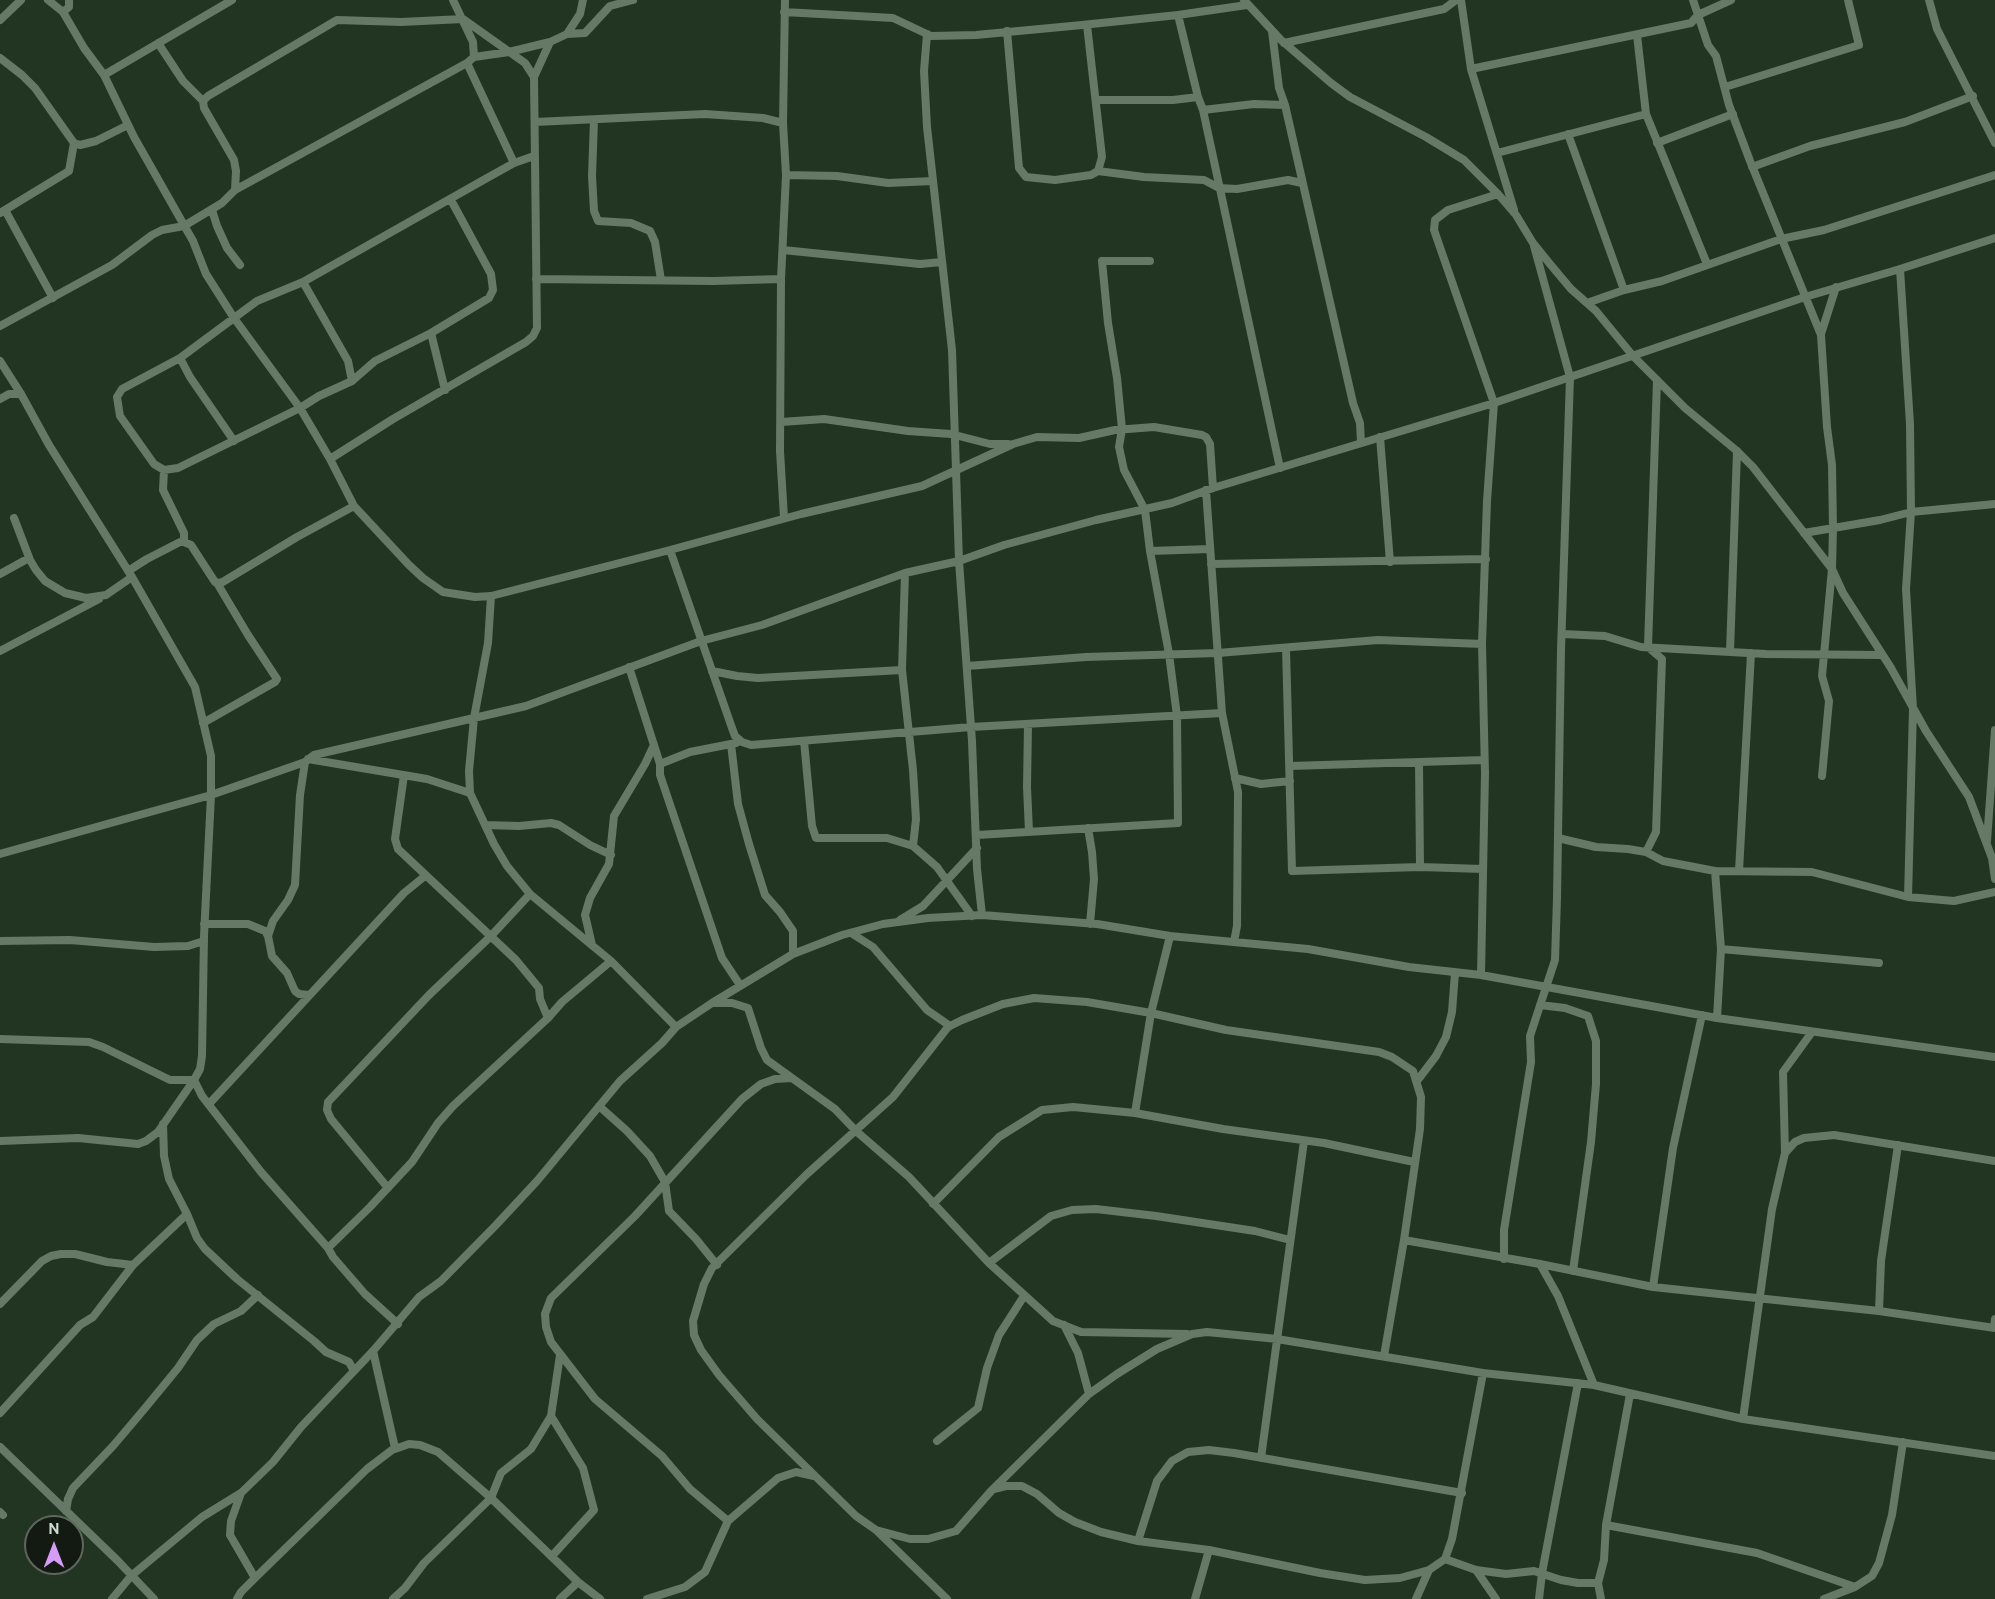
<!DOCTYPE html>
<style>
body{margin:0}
#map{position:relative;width:1995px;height:1599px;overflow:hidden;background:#223523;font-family:Cabin,sans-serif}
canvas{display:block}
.north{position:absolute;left:24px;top:1515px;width:60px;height:60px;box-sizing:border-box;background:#121a12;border:2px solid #5e675e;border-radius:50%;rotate:0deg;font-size:16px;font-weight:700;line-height:24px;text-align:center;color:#d0dbd0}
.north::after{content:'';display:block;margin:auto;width:21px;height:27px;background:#d79bf9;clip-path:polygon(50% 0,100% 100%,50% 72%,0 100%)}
</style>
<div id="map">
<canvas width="1995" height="1599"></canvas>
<div class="north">N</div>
</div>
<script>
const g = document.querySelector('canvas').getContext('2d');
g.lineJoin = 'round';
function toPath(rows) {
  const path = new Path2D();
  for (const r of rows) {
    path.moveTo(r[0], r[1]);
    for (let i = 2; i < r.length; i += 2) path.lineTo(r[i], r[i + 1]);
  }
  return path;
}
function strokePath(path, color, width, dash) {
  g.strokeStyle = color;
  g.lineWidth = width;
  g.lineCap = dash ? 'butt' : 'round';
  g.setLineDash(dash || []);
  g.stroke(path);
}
strokePath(toPath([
 [48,0,63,12],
 [69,0,69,7,63,12,84,48,104,75,134,137,193,241,206,274,234,318,300,408,330,459,354,506,409,565,423,578,443,592,475,597,491,596,670,550,801,514,922,486,1013,444,1037,437,1079,438,1115,430,1154,427,1202,435,1206,437,1210,444,1213,488],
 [1244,0,1281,40,1331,83,1350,97,1426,137,1464,160,1498,194,1516,215,1533,243,1550,264,1571,289,1596,311,1633,356,1685,408,1737,451,1753,467,1832,569,1843,593,1891,668,1926,731,1969,797,1992,858,1995,879],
 [1461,0,1471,69,1514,210],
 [1693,0,1708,45,1716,56,1729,105,1750,161,1821,335,1827,427,1832,465,1833,528,1832,569,1822,676,1829,701,1822,776],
 [1929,0,1937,29,1995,143],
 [784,12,893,18,931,36,976,35,1082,25,1178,15,1247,5],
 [1178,15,1198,97],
 [0,20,21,0],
 [1007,31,1019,168,1026,177,1055,180,1091,175,1098,171,1102,157,1087,25],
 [567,34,585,33,610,6,633,0],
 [927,34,924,71,927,127,952,350,959,561,972,741,977,869,982,915],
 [1637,35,1646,114,1707,264],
 [158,43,183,81,203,101],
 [1284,43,1444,9,1456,0],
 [474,57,509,52,550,42],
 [0,58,22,75,35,88,74,143,69,171,0,213],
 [467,63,514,163],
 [1471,69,1691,23,1698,15,1731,0],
 [104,75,232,0],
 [1725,87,1859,45,1848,0],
 [1096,100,1173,100,1198,97,1203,110,1254,104,1285,105,1279,88,1272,31],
 [1285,105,1353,403,1360,423,1361,442],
 [1203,110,1280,468],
 [594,120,592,176,594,211,598,221,631,223,650,231,655,242,661,280],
 [535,122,705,114,763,118,783,123],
 [1568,134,1624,290],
 [74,143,80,145,96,141,128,125],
 [1657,143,1733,114],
 [1497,153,1646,114],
 [1752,167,1810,146,1905,122,1973,96],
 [1098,171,1144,177,1204,180,1219,188,1237,189,1288,180,1302,183],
 [786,175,837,176,888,183,933,181],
 [235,190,236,171,234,160,204,108,203,101,208,96,337,20,401,22,463,19,525,63,534,77],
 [451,200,491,274,493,290,489,298,431,333,375,361,352,381,319,396,300,408,178,468,164,470,154,464,120,416,117,397,122,389,180,358,257,301,303,282,487,178,514,163,534,156],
 [5,210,53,298],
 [212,210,217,226,227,248,240,265],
 [783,250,920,264,942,262],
 [1900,269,1910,424,1911,512,1906,589,1913,709,1908,897],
 [536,279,713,281,781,279],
 [303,282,348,361,352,381],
 [1587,303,1624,290,1662,281,1781,239,1824,230,1995,175],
 [0,326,112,265,152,235,162,230,184,226,222,203,235,190,467,63,474,57,473,42,453,0],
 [431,333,445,390],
 [1821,334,1836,287],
 [180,358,190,377,234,441],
 [0,361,21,394,49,445,132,577,195,687,211,756,211,795,204,936,202,1056,200,1069,194,1080,158,1132,146,1141,138,1144,78,1138,0,1141],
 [0,399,9,394,21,394],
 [781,422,824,419,908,431,951,434,990,444,1008,444],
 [1380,437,1390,562],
 [330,459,393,419,526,342,533,336,537,328,534,77,550,42,567,34,580,14,583,0],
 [164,470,163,490,184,533,184,542],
 [1206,490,1222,713,1238,792,1237,926,1234,942],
 [14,518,30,560,36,570,45,581,65,593,86,598,106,595,132,577],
 [784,518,780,451,781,279,786,175,783,123,785,0],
 [1804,533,1880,520,1911,512,1995,504],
 [670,550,732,728,735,736,742,742,751,745,971,727,1222,713],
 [1150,551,1210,549],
 [1211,564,1486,559],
 [128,571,147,559,180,542,184,542,191,545,215,582,221,583,297,537,354,506],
 [905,573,902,670,913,770,916,819,913,846,937,867,972,916],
 [0,574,29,558],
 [491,596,488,643,474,718,469,771,470,793,494,844,507,866,530,894,611,961,676,1027],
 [1562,634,1605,636,1641,647,1766,654,1882,655],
 [1286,648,1292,871,1420,867,1483,869],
 [0,651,99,599],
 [1730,652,1737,451],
 [967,666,1086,657,1218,653,1378,640,1482,644],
 [629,667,660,764,660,775,722,958,740,985],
 [712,671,737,676,758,678,902,670],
 [203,723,275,682,277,679,248,635,217,583],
 [1028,724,1027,787,1029,832],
 [804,741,812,826,816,838,887,838,913,846],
 [731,744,738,804,749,844,765,895,780,912,793,931,793,954],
 [308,759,427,779,470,793],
 [305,762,300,795,295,885,288,900,273,921,268,936,272,956,287,973,295,991,299,994,309,995],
 [1419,762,1420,867],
 [660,764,690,752,736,743],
 [1290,766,1484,760],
 [404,775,395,839,398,849,516,960,539,988,540,999,548,1018],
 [1235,778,1261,784,1290,781],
 [485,825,519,826,551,823,559,825,590,845,611,855],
 [1088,828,1092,852,1094,879,1090,924],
 [977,835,1178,823,1177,716,1169,654,1150,551,1145,510,1124,470,1119,447,1122,429,1117,378,1108,323,1102,261,1150,261],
 [1558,838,1596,847,1628,849,1646,852,1663,861,1715,871],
 [1987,841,1995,730],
 [1646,852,1656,832,1662,659,1648,647,1657,380],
 [0,854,211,795,305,762,314,755,526,706,701,641,762,625,905,573,959,561,1004,545,1096,520,1172,503,1213,488,1494,403,1805,297,1900,269,1995,238],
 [1739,871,1751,653],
 [900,920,923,906,977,848],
 [204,924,248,924,265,931,268,936],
 [851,933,873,947,927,1010,950,1026],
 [0,941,70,940,154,947,188,946,204,941],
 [592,945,585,915,590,898,609,864,614,816,645,764,654,745],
 [1721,949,1879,963],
 [1481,975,1485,773,1482,644,1487,501,1494,403,1434,230,1435,220,1448,210,1498,194],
 [714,1003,732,1003,748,1008,761,1048,767,1060,835,1109,856,1131,909,1177,989,1263,1053,1321,1081,1332,1187,1334],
 [1540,1005,1565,1008,1588,1016,1596,1041,1596,1084,1591,1142,1573,1271],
 [1717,1018,1721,949,1715,871,1812,872,1908,897,1954,901,1995,892],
 [0,1039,89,1042,103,1047,170,1080,194,1080,202,1096,261,1172,328,1248,333,1257,365,1294,398,1324],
 [1417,1081,1436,1056,1446,1037,1452,1012,1455,973],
 [209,1104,404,893,425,876],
 [599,1106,627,1131,650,1156,665,1182,669,1211,696,1239,717,1265],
 [1135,1113,1151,1013,1170,936],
 [163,1124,164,1156,169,1179,187,1214,197,1238,205,1249,237,1279,314,1341,326,1352,349,1362,354,1371],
 [1785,1153,1783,1072,1812,1032],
 [388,1188,331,1119,327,1110,328,1102,429,995,491,936,530,894],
 [933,1204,999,1137,1042,1110,1073,1107,1135,1113,1223,1129,1324,1143,1414,1162],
 [1404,1240,1540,1264,1653,1287,1879,1311,1995,1328],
 [328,1248,370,1207,412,1162,438,1123,453,1106,548,1018,562,1002,611,961],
 [1504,1259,1504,1230,1531,1062,1530,1036,1555,960,1557,898,1561,650,1570,377,1534,246],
 [989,1263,1051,1216,1072,1210,1096,1209,1156,1216,1255,1231,1290,1240],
 [1540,1264,1558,1296,1594,1385],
 [1653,1287,1673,1148,1702,1015],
 [0,1304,42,1261,51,1256,61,1254,75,1254,107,1262,133,1265],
 [1879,1311,1881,1261,1898,1145],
 [1064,1325,1078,1353,1089,1394],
 [1994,1328,1995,1319],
 [373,1351,395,1448],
 [1384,1356,1404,1240,1420,1129,1421,1097,1413,1071,1392,1057,1379,1052,1226,1030,1151,1013,1087,1002,1034,998,1003,1004,962,1020,948,1027,893,1097,807,1174,712,1268,704,1284,693,1321,694,1335,701,1350,719,1375,757,1419,856,1516,876,1530,910,1539,928,1539,956,1531,992,1490,1089,1394,1117,1374,1157,1349,1192,1334,1207,1332,1277,1339,1483,1373,1594,1385,1743,1419,1995,1456],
 [0,1413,80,1325,93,1317,133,1265,187,1214],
 [551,1416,583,1468,594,1510,552,1556],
 [1743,1419,1772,1209,1785,1153,1795,1142,1804,1138,1834,1135,1995,1161],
 [937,1441,978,1408,987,1368,999,1335,1024,1296],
 [0,1447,118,1561,154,1599],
 [1261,1458,1304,1141],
 [994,1489,1006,1486,1022,1486,1037,1494,1059,1513,1075,1522,1101,1532,1138,1541,1209,1550,1320,1573,1365,1580,1400,1578,1429,1570,1445,1559,1452,1539,1483,1373],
 [241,1493,231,1521,230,1535,255,1578],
 [66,1511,68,1499,73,1488,113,1446,146,1407,178,1368,197,1340,214,1324,241,1311,258,1295],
 [0,1512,3,1515],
 [728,1521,690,1489,662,1456,595,1399,551,1342,546,1327,545,1314,551,1298,635,1216,742,1099,761,1084,775,1079,791,1078],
 [1606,1525,1757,1553,1855,1587],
 [877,1531,947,1599],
 [1138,1541,1157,1481,1172,1461,1188,1452,1209,1450,1234,1453,1462,1493],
 [1445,1559,1476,1570,1506,1574,1534,1571,1561,1580,1578,1583,1598,1583],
 [1476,1570,1496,1599],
 [112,1599,131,1576,202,1517,241,1493,273,1462,301,1427,373,1351,419,1297,441,1281,496,1225,537,1181,620,1081,662,1043,676,1027,712,1003,793,954,842,935,883,924,928,918,982,915,1097,924,1170,936,1308,949,1409,967,1481,975,1717,1018,1995,1057],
 [237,1599,241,1592,255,1578,367,1469,392,1450,409,1444,420,1445,438,1452,491,1498,578,1582,600,1599],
 [393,1599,405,1588,424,1563,491,1498,501,1473,531,1449,551,1416,560,1355],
 [560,1599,578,1582],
 [647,1599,685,1587,705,1572,728,1521,778,1478,796,1472,814,1476],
 [1195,1599,1209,1550],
 [1416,1599,1429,1570],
 [1539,1599,1542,1573,1578,1383],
 [1601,1599,1598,1583,1604,1560,1606,1525,1630,1394],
 [1824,1599,1855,1587,1872,1576,1879,1563,1892,1515,1903,1442]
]), '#667866', 8);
</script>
